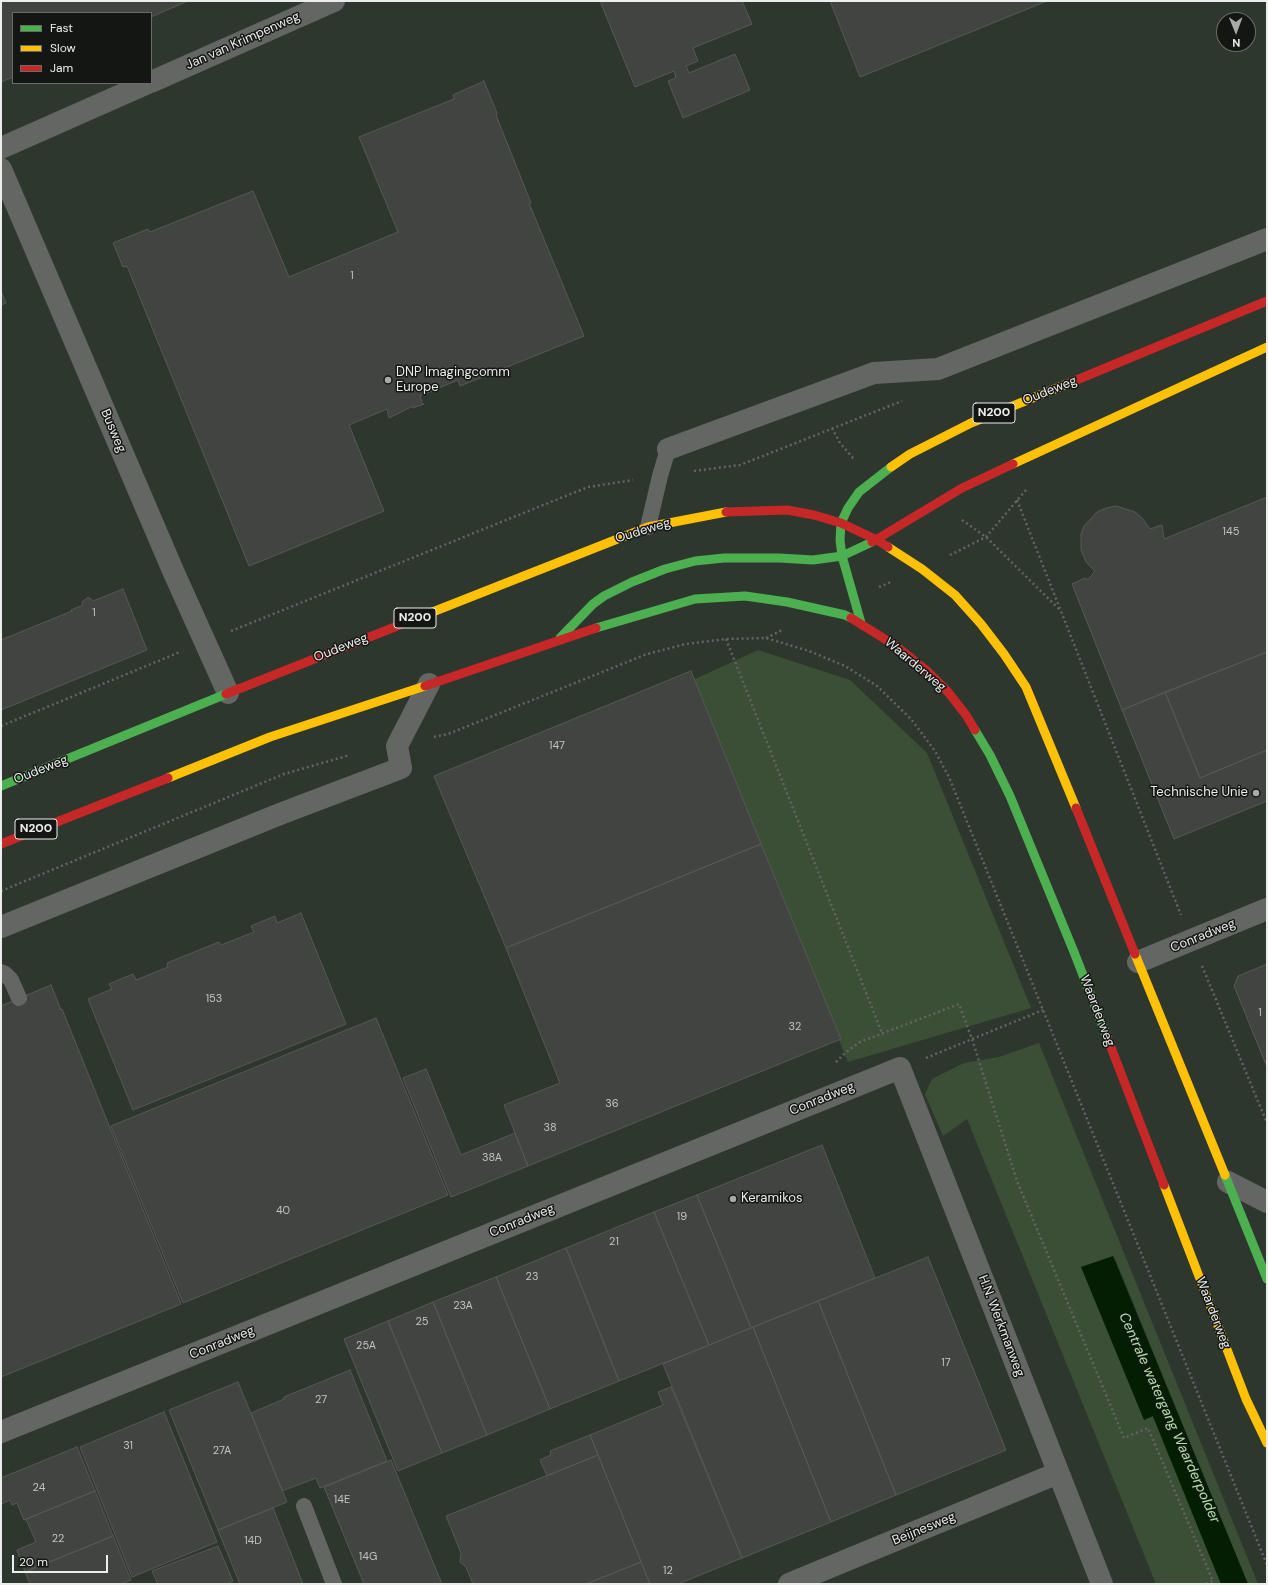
<!DOCTYPE html>
<style>
body{margin:0}
#map{position:relative;width:1268px;height:1585px;overflow:hidden;background:#2b2d2b;font-family:"DM Sans",sans-serif}
canvas{display:block}
.frame{position:absolute;inset:0;border:2px solid #eceeeb;pointer-events:none}
.legend{position:absolute;left:12px;top:12px;width:140px;height:72px;box-sizing:border-box;background:#141614;border:1px solid #6a6c6a;margin:0;padding:5px 7px;list-style:none;font-size:12px;color:#eceeeb}
.legend li{display:flex;align-items:center;gap:8px;height:20px}
.legend b{width:20px;border:1px solid #6a6c6a}
.north{position:absolute;left:1216px;top:12px;width:40px;height:40px;box-sizing:border-box;background:#141614;border:1px solid #6a6c6a;border-radius:50%;rotate:179deg;font-size:11px;font-weight:700;line-height:16px;text-align:center;color:#eceeeb}
.north::after{content:'';display:block;margin:auto;width:14px;height:18px;background:#a8aaa8;clip-path:polygon(50% 0,100% 100%,50% 72%,0 100%)}
.scale{position:absolute;left:12px;top:1555px;width:96px;height:18px;box-sizing:border-box;border:2px solid #eceeeb;border-top:0;padding-left:5px;font-size:12px;line-height:14px;white-space:nowrap;color:#eceeeb;-webkit-text-stroke:3px #141614;paint-order:stroke}
</style>
<div id="map">
<canvas width="1268" height="1585"></canvas>
<div class="frame"></div>
<ul class="legend">
<li><b style="height:5px;background:#4caf50"></b>Fast</li>
<li><b style="height:5px;background:#ffc107"></b>Slow</li>
<li><b style="height:5px;background:#c62828"></b>Jam</li>
</ul>
<div class="north">N</div>
<div class="scale">20 m</div>
</div>
<script>
const g = document.querySelector('canvas').getContext('2d');
g.lineJoin = 'round';
function fill(path, color) {
  g.fillStyle = color;
  g.fill(path, 'evenodd');
}
function toPath(rows) {
  const path = new Path2D();
  for (const r of rows) {
    path.moveTo(r[0], r[1]);
    for (let i = 2; i < r.length; i += 2) path.lineTo(r[i], r[i + 1]);
  }
  return path;
}
function strokePath(path, color, width, dash) {
  g.strokeStyle = color;
  g.lineWidth = width;
  g.lineCap = dash ? 'butt' : 'round';
  g.setLineDash(dash || []);
  g.stroke(path);
}
function drawText(font, color, halo, rows, align = 'center') {
  g.font = font + ' "DM Sans",sans-serif';
  g.lineWidth = 3;
  g.setLineDash([]);
  g.textBaseline = 'middle';
  g.strokeStyle = halo;
  g.fillStyle = color;
  for (const [text, x, y, turn = 0] of rows) {
    g.save();
    g.translate(x, y);
    g.rotate((+turn || 0) * Math.PI / 180);
    g.textAlign = isNaN(turn) ? turn : align;
    if (halo) g.strokeText(text, 0, 0);
    g.fillText(text, 0, 0);
    g.restore();
  }
}
fill(toPath([
 [1,1,1267,1,1267,1584,1,1584],
 [13,13,151,13,151,83,13,83],
 [1224,20,1248,20,1248,44,1224,44]
]), '#2e372e');
fill(toPath([
 [758,650,850,680,927,753,1031,1008,848,1062,693,680],
 [1039,1043,1258,1584,1248,1584,1114,1256,1144,1419,1152,1415,1221,1584,1156,1584,967,1119,943,1136,925,1094,932,1079,964,1063,999,1057]
]), '#3b4f36');
fill(toPath([
 [1113,1256,1248,1584,1221,1584,1153,1416,1144,1420,1081,1267]
]), '#041e04');
const building = toPath([
 [1,1,188,1,151,17,151,13,13,13,13,77,1,82,1,1],
 [600,1,742,1,752,24,693,48,698,61,686,66,689,73,735,54,750,90,683,118,668,81,676,78,674,71,635,87,600,1],
 [830,1,1047,1,860,77,830,1],
 [484,81,497,113,496,115,531,203,529,203,584,336,460,386,458,380,420,396,422,403,424,404,413,408,413,406,389,418,387,409,349,425,384,511,249,566,127,266,123,267,113,243,148,229,150,232,253,191,289,277,398,232,359,137,454,99,453,95,484,81],
 [1,291,6,303,1,305,1,291],
 [1267,497,1267,652,1122,710,1072,584,1085,578,1088,580,1095,571,1086,562,1081,550,1081,534,1084,526,1097,512,1106,508,1116,506,1135,512,1142,518,1150,529,1162,525,1164,539,1267,497],
 [123,589,147,650,1,710,1,640,72,611,71,610,83,605,82,602,87,598,90,598,93,601,123,589],
 [1267,652,1267,750,1200,778,1165,692,1267,652],
 [691,671,761,844,506,948,434,776,691,671],
 [1165,692,1200,778,1267,750,1267,801,1174,839,1122,710,1165,692],
 [761,844,841,1039,528,1166,504,1105,560,1083,506,948,761,844],
 [301,913,346,1024,133,1110,88,999,112,989,109,984,133,974,136,980,168,967,167,963,219,942,221,945,254,932,251,926,275,916,277,923,301,913],
 [1267,964,1267,1067,1234,986,1238,976,1267,964],
 [51,985,61,1010,62,1009,181,1304,1,1377,1,1006,51,985],
 [376,1018,448,1195,183,1303,111,1126,376,1018],
 [426,1069,461,1155,515,1133,528,1166,451,1197,403,1078,426,1069],
 [822,1145,875,1278,751,1328,697,1195,822,1145],
 [697,1195,751,1328,709,1345,654,1212,697,1195],
 [654,1212,709,1345,619,1381,566,1248,654,1212],
 [566,1248,619,1381,550,1409,496,1277,566,1248],
 [928,1257,1006,1450,896,1495,818,1301,928,1257],
 [496,1277,550,1409,487,1435,433,1302,496,1277],
 [818,1301,896,1495,831,1522,753,1327,818,1301],
 [433,1302,487,1435,442,1453,388,1321,433,1302],
 [388,1321,442,1453,398,1471,344,1339,388,1321],
 [753,1327,831,1522,742,1558,663,1364,753,1327],
 [350,1370,387,1461,320,1488,316,1478,282,1491,251,1413,284,1399,284,1397,350,1370],
 [238,1382,287,1502,218,1530,169,1410,238,1382],
 [671,1387,742,1558,678,1584,650,1584,590,1435,663,1405,658,1392,671,1387],
 [164,1412,217,1542,132,1577,80,1447,164,1412],
 [590,1435,598,1455,547,1476,540,1460,551,1455,550,1451,590,1435],
 [77,1447,95,1491,24,1520,17,1503,12,1505,10,1500,1,1504,1,1478,77,1447],
 [598,1455,641,1562,586,1584,473,1584,466,1567,460,1562,461,1553,446,1516,598,1455],
 [391,1460,442,1584,364,1584,324,1487,391,1460],
 [95,1491,113,1536,25,1572,17,1550,36,1542,26,1519,95,1491],
 [273,1508,303,1584,240,1584,218,1530,273,1508],
 [113,1536,131,1580,121,1584,30,1584,25,1572,113,1536],
 [218,1546,233,1581,226,1584,158,1584,152,1571,218,1546],
 [641,1562,650,1584,586,1584,641,1562]
]);
fill(building, '#424442');
strokePath(building, '#565856', 1);
strokePath(toPath([
 [832,428,840,443,853,458,855,459],
 [694,471,740,465,902,401],
 [1017,500,1181,915],
 [962,520,986,537,1061,611],
 [950,555,986,537,1026,490],
 [879,587,891,582],
 [231,631,588,487,633,480],
 [766,638,782,630],
 [726,639,882,1033],
 [1,726,180,652],
 [434,737,448,734,647,654,686,644,726,639,766,638,809,651,845,666,877,686,911,719,935,751,949,777,1267,1565],
 [1,891,284,774,350,755],
 [1202,966,1267,1123],
 [926,1058,1043,1010],
 [836,1062,845,1053,860,1042,959,1004,972,1039,1017,1181,1124,1438,1148,1428,1213,1581,1205,1584]
]), '#636463', 2.5, [2, 3]);
strokePath(toPath([
 [648,527,660,476,668,449],
 [1,972,5,974,11,980,19,998],
 [304,1506,334,1584]
]), '#646664', 16);
strokePath(toPath([
 [151,82,334,1],
 [1,148,148,83],
 [1,169,174,573,228,693],
 [668,449,874,373,938,369,1267,239],
 [1,927,280,814,401,768,397,746,429,684],
 [1138,962,1267,909],
 [1228,1182,1267,1202],
 [1,1432,900,1068,1102,1584],
 [789,1584,1058,1473]
]), '#646664', 22);
strokePath(toPath([
 [861,623,842,556,840,540,841,523,848,508,859,492,891,467],
 [596,628,695,599,745,596,787,602,845,615,851,618],
 [560,638,593,604,604,596,632,582,665,569,695,561,724,558,779,558,813,560,842,556,872,542],
 [975,730,990,755,1010,796,1074,952,1107,1037],
 [1,786,226,694],
 [1225,1175,1267,1279]
]), '#4caf50', 9);
strokePath(toPath([
 [1013,464,1267,347],
 [891,467,910,454,971,423,1067,384],
 [888,547,922,569,955,595,981,624,1004,654,1026,687,1076,808],
 [430,613,648,527,726,512],
 [168,778,270,737,425,686],
 [1135,954,1225,1175],
 [1164,1185,1246,1399,1267,1443]
]), '#ffc107', 9);
strokePath(toPath([
 [1067,384,1267,301],
 [726,512,787,510,814,515,841,523,877,540,888,547],
 [872,542,962,488,1013,464],
 [851,618,896,646,926,670,948,692,966,715,975,730],
 [425,686,596,628],
 [226,694,430,613],
 [1076,808,1135,954],
 [1,844,168,778],
 [1107,1037,1164,1185]
]), '#c62828', 9);
for (const [x, y, r, color] of [
 [388,380,4,"#a8aaa8"],
 [1256,793,4,"#a8aaa8"],
 [733,1199,4,"#a8aaa8"]
]) {
  const dot = new Path2D();
  dot.arc(x, y, r, 0, 2 * Math.PI);
  g.fillStyle = color;
  g.fill(dot);
  strokePath(dot, '#141614', 1.5);
}
drawText('11px', '#c2c4c1', null, [
 ["1",352,276],
 ["145",1231,532],
 ["1",94,613],
 ["147",557,746],
 ["153",214,999],
 ["1",1260,1013],
 ["32",795,1027],
 ["36",612,1104],
 ["38",550,1128],
 ["38A",492,1158],
 ["40",283,1211],
 ["19",682,1217],
 ["21",614,1242],
 ["23",532,1277],
 ["23A",463,1306],
 ["25",422,1322],
 ["25A",366,1346],
 ["17",946,1363],
 ["27",321,1400],
 ["31",128,1446],
 ["27A",222,1451],
 ["24",39,1488],
 ["14E",342,1500],
 ["22",58,1539],
 ["14D",253,1541],
 ["14G",368,1557],
 ["12",668,1571]
]);
for (const [x, y, w] of [
 [994,413,42],
 [415,618,42],
 [36,829,42]
]) {
  const box = new Path2D();
  box.roundRect(x - w / 2, y - 10, w, 20, 3);
  g.fillStyle = '#141614';
  g.fill(box);
  strokePath(box, '#eceeeb', 1);
}
drawText('bold 12px', '#eceeeb', null, [
 ["N200",994,413],
 ["N200",415,618],
 ["N200",36,829]
]);
drawText('13px', '#eceeeb', '#141614', [
 ["Jan van Krimpenweg",243,41,-24],
 ["Oudeweg",1050,391,-22],
 ["Busweg",113,431,67],
 ["Oudeweg",643,531,-17],
 ["Oudeweg",341,648,-22],
 ["Waarderweg",915,665,40],
 ["Oudeweg",41,770,-22],
 ["Conradweg",1203,936,-22],
 ["Waarderweg",1097,1011,69],
 ["Conradweg",822,1099,-22],
 ["Conradweg",522,1221,-22],
 ["Waarderweg",1213,1313,69],
 ["H.N. Werkmanweg",1001,1326,69],
 ["Conradweg",222,1343,-22],
 ["Beijnesweg",924,1529,-22]
]);
drawText('13px', '#eceeeb', '#141614', [
 ["DNP Imagingcomm",396,373],
 ["Europe",396,388],
 ["Technische Unie",1248,793,"right"],
 ["Keramikos",741,1199]
], 'left');
drawText('italic 14px', '#ace2a2', '#141614', [
 ["Centrale watergang Waarderpolder",1169,1418,66]
]);
</script>
